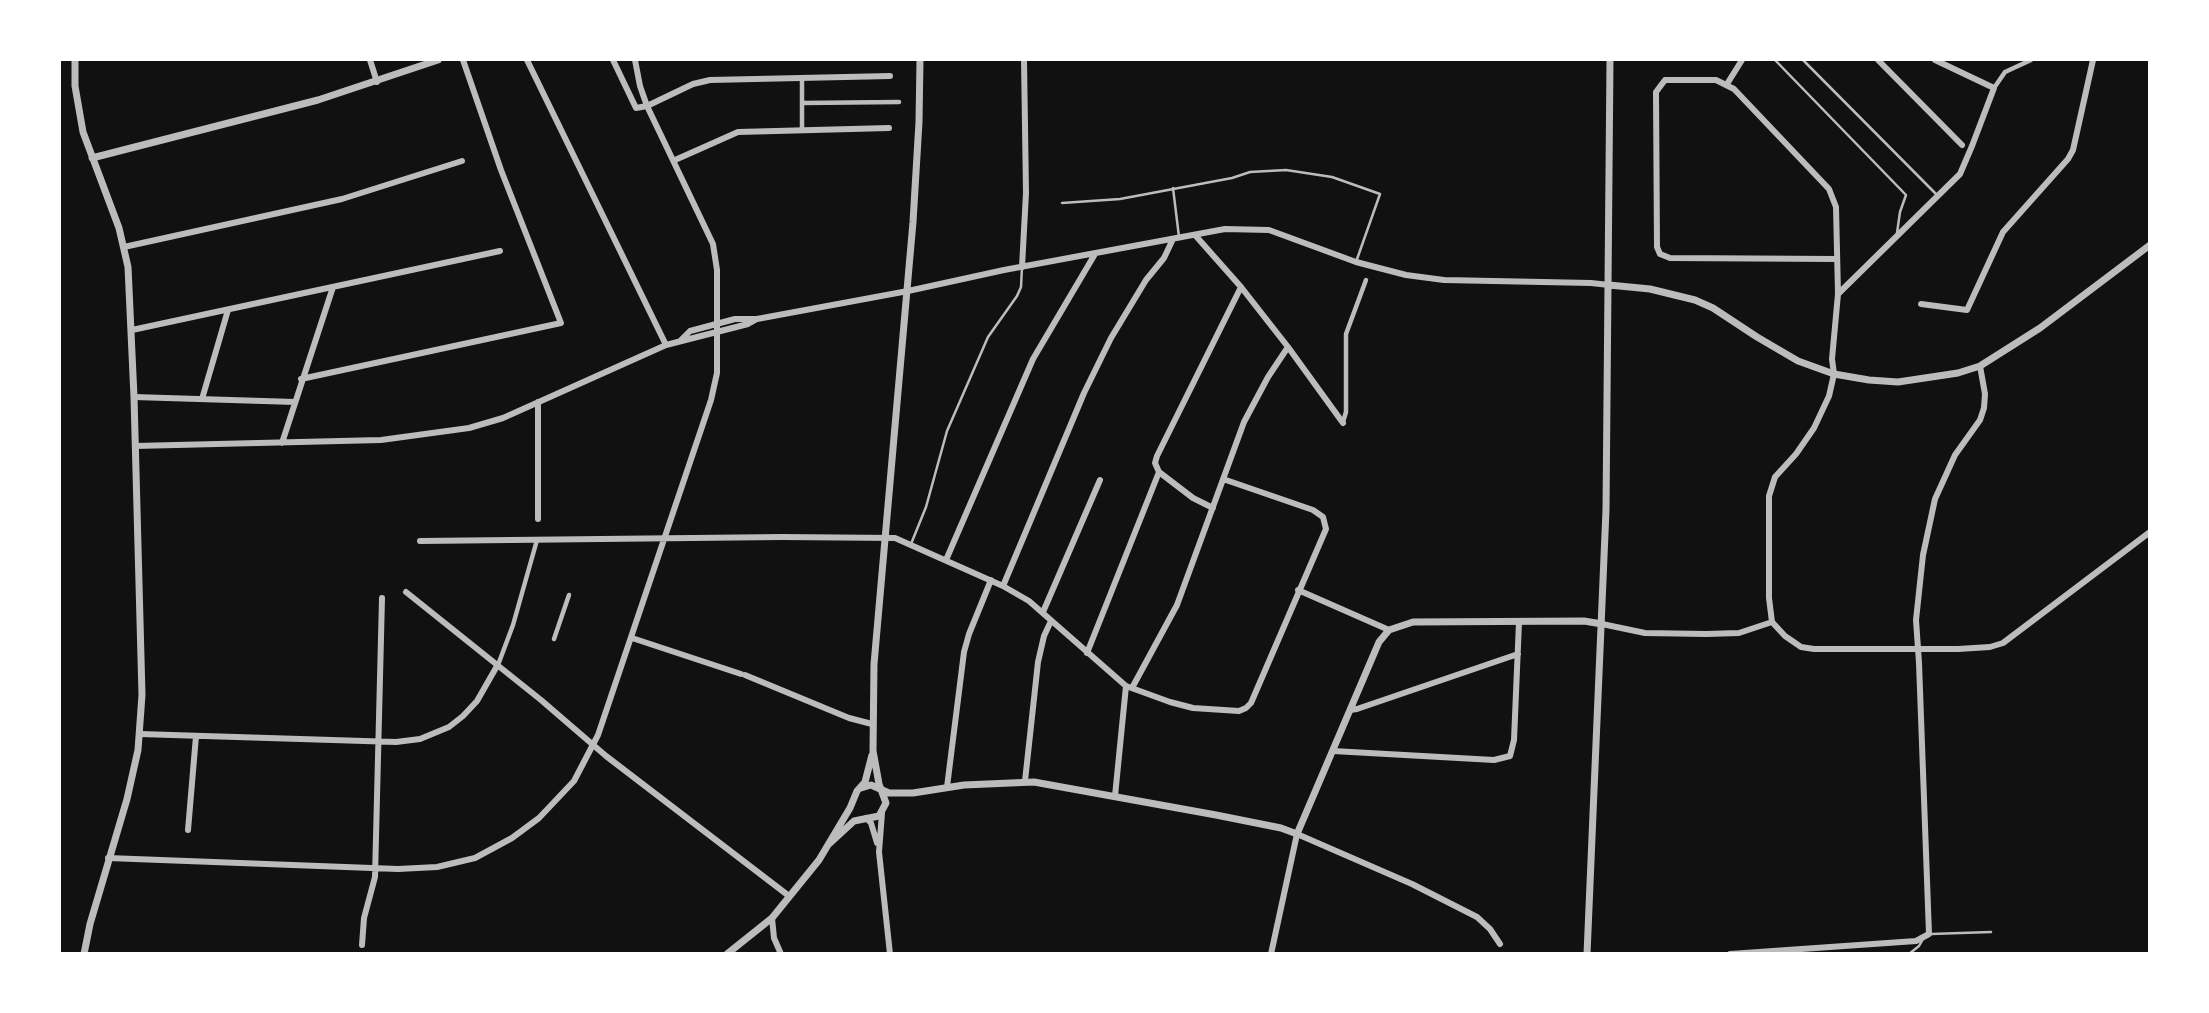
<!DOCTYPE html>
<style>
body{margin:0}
#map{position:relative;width:2209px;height:1013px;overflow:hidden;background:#111;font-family:"Roboto Condensed",sans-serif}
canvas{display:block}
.frame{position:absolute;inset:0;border:61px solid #fff;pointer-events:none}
</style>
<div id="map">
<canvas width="2209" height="1013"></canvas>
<div class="frame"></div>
</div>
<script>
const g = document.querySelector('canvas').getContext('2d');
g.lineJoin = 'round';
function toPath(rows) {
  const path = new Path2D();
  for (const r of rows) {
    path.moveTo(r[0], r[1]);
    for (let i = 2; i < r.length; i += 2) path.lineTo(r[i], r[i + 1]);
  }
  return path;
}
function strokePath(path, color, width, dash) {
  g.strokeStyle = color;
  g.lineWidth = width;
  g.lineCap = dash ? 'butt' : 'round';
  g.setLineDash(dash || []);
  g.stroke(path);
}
strokePath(toPath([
 [1775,60,1906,195,1900,212,1897,233],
 [1803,60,1936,194],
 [1173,188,1179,237],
 [1062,203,1120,199,1232,178,1250,172,1286,170,1332,177,1380,194,1356,262],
 [911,544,926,507,947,431,988,337,1017,296,1021,287,1022,267],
 [1931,934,1991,932],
 [1909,954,1919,946,1923,939]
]), '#bcbcbc', 2.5);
strokePath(toPath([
 [1994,88,2005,72,2031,60],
 [802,103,899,102],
 [802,129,802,78],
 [1343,422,1346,412,1346,334,1366,280],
 [554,639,569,595],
 [498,665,513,625,537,540]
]), '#bcbcbc', 4.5);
strokePath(toPath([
 [370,60,377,82],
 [527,60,666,345],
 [613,60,636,108,647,106,693,84,710,80,890,76],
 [1878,60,1962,145],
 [1727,84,1742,60],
 [675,160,738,132,889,128],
 [1195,235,1241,287,1288,347,1343,423],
 [124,247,342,199,462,161],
 [1836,259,1670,258,1660,254,1657,247,1656,92,1665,80,1716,80,1734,89,1829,189,1836,207,1838,294,1832,359,1834,374,1829,396,1814,428,1796,454,1775,477,1769,496,1769,598,1772,622,1785,636,1801,647,1814,649,1958,649,1990,647,2003,643,2150,532],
 [1022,267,1026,193,1024,60],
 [1838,294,1960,174,1972,146,1994,88,1935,60],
 [1921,304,1967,310,2003,232,2068,159,2073,150,2093,60],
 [132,330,500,251],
 [681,340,690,331,735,319,757,319,908,291,1004,270,1225,229,1269,230,1356,262,1406,275,1444,280,1591,283,1609,285],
 [301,379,561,323,501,170,463,60],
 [134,397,295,402],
 [202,399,228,310],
 [282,443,333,287],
 [135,446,381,440,469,428,503,418,666,345,748,324,757,319],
 [1159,472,1193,498,1213,508],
 [538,519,538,402],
 [420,541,782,537,895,538,1003,586,1029,601,1126,686,1170,702,1193,708,1239,711,1246,708,1251,703,1326,529,1323,517,1313,510,1223,479],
 [946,560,1033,359,1095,254],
 [1003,586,1084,393,1111,338,1146,280,1164,258,1173,239],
 [1298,590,1389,630],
 [406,592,541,700,606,756,789,896],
 [1043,612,1100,480],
 [1602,624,1645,633,1706,634,1739,633,1772,622],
 [632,638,741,674],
 [1087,653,1159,472,1155,463,1157,456,1241,287],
 [745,675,849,718,872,724],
 [1132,688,1177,605,1244,422,1268,377,1288,347],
 [1350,710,1357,709,1518,654],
 [140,734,396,742,420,739,449,727,463,716,477,701,497,666],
 [1333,751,1494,760,1510,756,1514,740,1519,622],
 [1025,781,1038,662,1044,636,1051,621],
 [947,787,964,652,969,634,991,580],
 [1115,796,1126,686],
 [882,813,879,852,890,954],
 [866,818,871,823,877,843],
 [188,830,196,736],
 [108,858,398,869,437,867,475,858,512,838,539,818,574,781,598,735,711,400,717,373,717,270,713,244,647,106,640,86,635,60],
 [772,918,774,938,781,954],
 [362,945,364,918,375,877,382,598],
 [1271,954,1297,834,1412,884,1477,917,1490,929,1500,944],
 [1730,954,1916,941,1929,934,1919,663,1916,620,1923,555,1935,499,1955,455,1980,420,1984,408,1985,394,1980,366]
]), '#bcbcbc', 6);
strokePath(toPath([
 [75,60,75,86,83,132,119,228,128,267,134,397,142,695,138,750,127,799,90,924,84,954],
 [92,158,318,100,438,60],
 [1609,285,1650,289,1695,300,1713,308,1757,337,1798,361,1834,374,1869,380,1898,382,1958,373,1980,366,2040,328,2150,245],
 [861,788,871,785,889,793,913,793,964,785,1034,782,1216,815,1281,828,1297,834,1379,642,1389,630,1413,622,1584,621,1602,624],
 [829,844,854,821,879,816,886,803,879,784,873,751,874,664,913,222,919,122,920,60],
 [727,954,772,918,819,860,850,808,857,791,865,782,872,755],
 [1587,954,1606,510,1610,60]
]), '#bcbcbc', 7);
</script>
